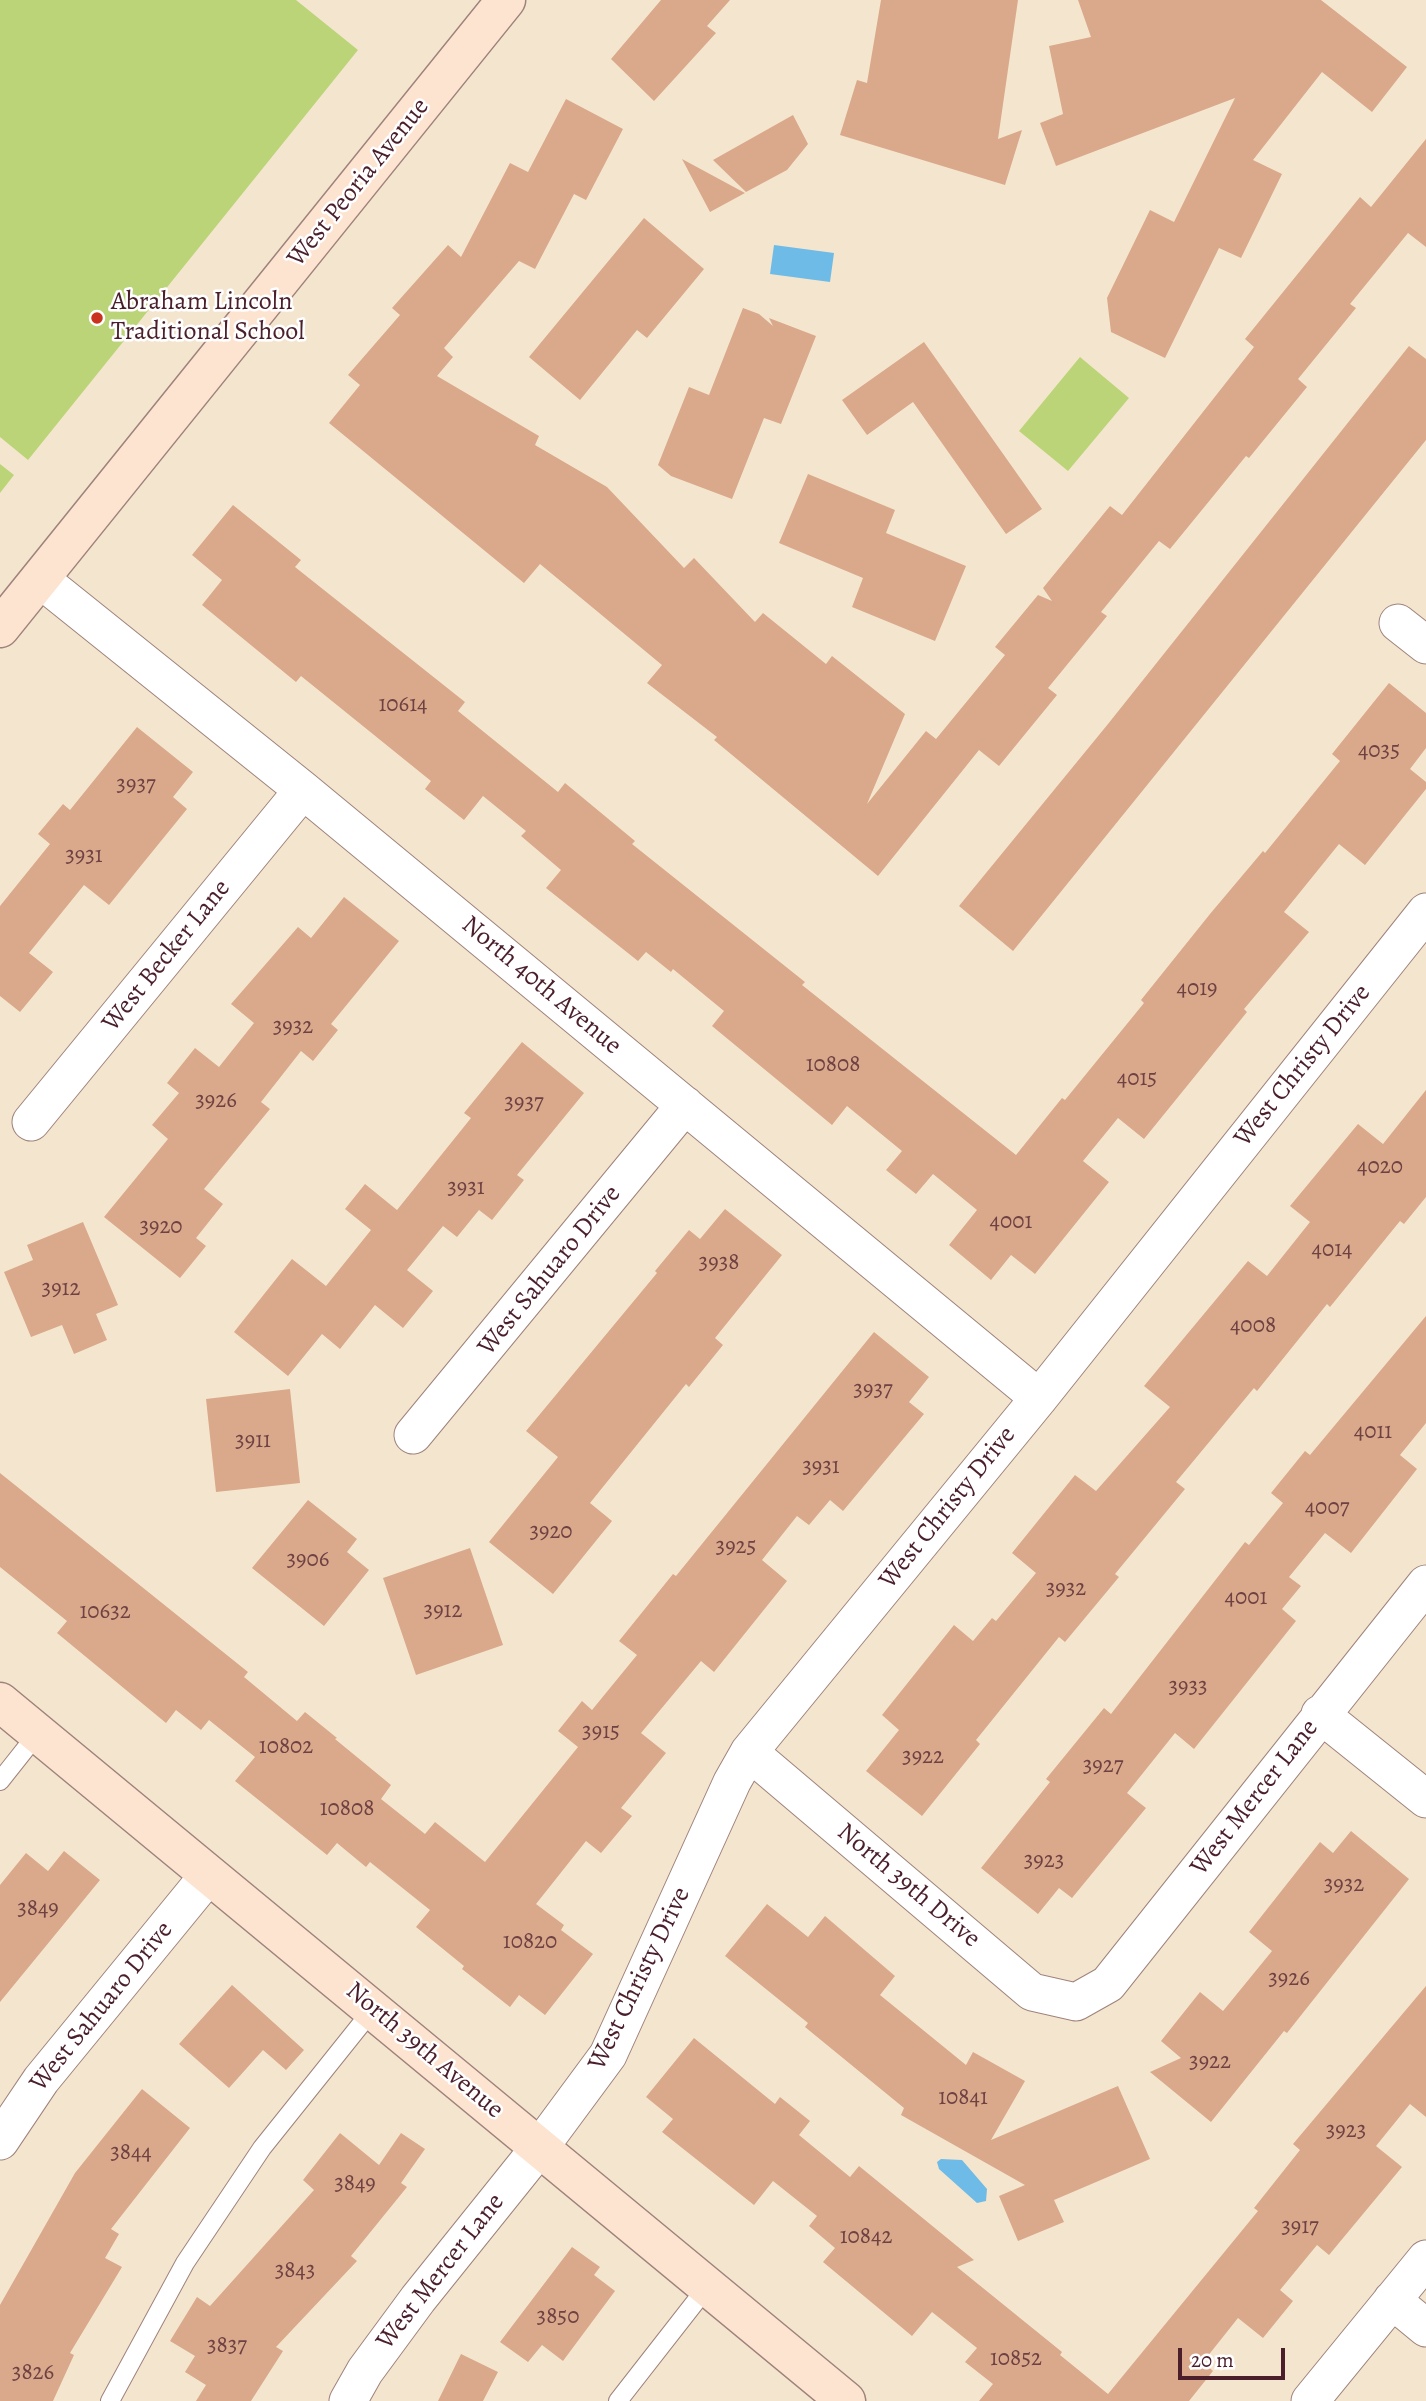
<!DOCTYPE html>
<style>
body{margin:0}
#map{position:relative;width:1426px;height:2401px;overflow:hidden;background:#f4e6ce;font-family:Alegreya,serif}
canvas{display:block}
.scale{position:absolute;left:1178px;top:2348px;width:107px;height:32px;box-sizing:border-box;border:4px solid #4a1f2b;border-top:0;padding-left:9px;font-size:21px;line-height:24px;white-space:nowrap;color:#4a1f2b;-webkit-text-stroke:5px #fff;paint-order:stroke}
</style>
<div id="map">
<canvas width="1426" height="2401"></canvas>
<div class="scale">20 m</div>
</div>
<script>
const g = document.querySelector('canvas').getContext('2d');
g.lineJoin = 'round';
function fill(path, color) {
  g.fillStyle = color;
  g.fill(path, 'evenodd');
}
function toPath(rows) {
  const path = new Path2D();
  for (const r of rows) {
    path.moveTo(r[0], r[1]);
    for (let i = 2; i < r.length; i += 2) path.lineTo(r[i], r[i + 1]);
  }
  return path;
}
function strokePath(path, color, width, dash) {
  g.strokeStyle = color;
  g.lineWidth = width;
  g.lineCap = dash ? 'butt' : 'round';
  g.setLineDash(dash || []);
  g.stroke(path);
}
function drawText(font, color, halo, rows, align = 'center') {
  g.font = font + ' Alegreya,serif';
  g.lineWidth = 5;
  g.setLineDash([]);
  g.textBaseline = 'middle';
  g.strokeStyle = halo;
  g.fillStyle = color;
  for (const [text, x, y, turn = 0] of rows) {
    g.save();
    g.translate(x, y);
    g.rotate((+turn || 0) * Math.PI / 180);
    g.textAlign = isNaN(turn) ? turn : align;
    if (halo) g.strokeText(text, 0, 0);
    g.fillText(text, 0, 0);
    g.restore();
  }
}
fill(toPath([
 [0,0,296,0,358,50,28,460,0,437],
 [1080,357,1129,398,1068,471,1019,431],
 [0,464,14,475,0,493]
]), '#bcd478');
fill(toPath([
 [774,245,834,253,830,282,770,274],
 [941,2159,962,2160,987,2189,986,2201,977,2203,939,2169,937,2162]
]), '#6ebbe8');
fill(toPath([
 [661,0,730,0,707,26,716,33,654,101,611,59],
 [881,0,1018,0,998,139,1022,130,1005,185,840,135,857,80,867,83],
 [1078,0,1321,0,1407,67,1372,112,1322,72,1253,160,1282,174,1241,258,1219,248,1165,358,1111,332,1107,298,1150,210,1174,222,1235,98,1056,166,1040,123,1063,114,1049,46,1091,37],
 [566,99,623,129,586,200,574,194,535,269,519,261,444,348,453,357,437,376,539,436,535,445,607,487,684,568,694,558,755,622,763,613,826,664,832,656,905,714,867,804,926,731,936,739,1005,655,995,647,1038,595,1052,601,1043,588,1110,506,1122,515,1254,347,1245,339,1360,197,1371,207,1426,139,1426,247,1408,233,1350,304,1356,308,1298,379,1307,387,1249,458,1246,456,1170,549,1159,541,1101,612,1107,616,1048,688,1057,695,999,766,979,750,878,876,714,740,717,737,647,683,662,665,540,564,524,583,329,423,360,385,348,375,400,315,392,308,448,245,461,257,510,163,528,172],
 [793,115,808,144,787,170,746,192,713,160],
 [682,159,745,193,710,212],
 [644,218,704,269,647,338,637,330,580,400,529,357],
 [743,308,759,314,773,326,769,318,816,336,781,424,764,418,732,499,671,476,658,465,689,387,709,395],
 [924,342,1042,509,1006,534,913,402,867,435,842,400],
 [1409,346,1426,359,1426,440,1013,951,959,906,1108,724],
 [808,474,895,510,886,533,966,566,935,641,852,607,863,578,779,543],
 [233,505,301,560,295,567,465,702,458,711,558,792,565,783,635,841,632,844,805,982,802,985,1016,1155,1062,1098,1065,1100,1144,1003,1141,1000,1210,914,1263,851,1265,853,1340,761,1332,754,1389,683,1426,713,1426,748,1410,769,1426,782,1426,789,1365,865,1339,844,1284,912,1309,932,1244,1009,1247,1012,1144,1139,1118,1118,1083,1161,1109,1182,1035,1274,1011,1255,991,1280,949,1245,977,1210,933,1174,916,1194,886,1170,902,1151,847,1106,832,1125,712,1026,724,1011,673,969,671,972,646,952,638,961,546,888,561,870,521,836,526,831,483,796,464,820,425,789,431,781,301,676,296,682,202,605,222,580,192,555],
 [137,727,193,772,173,797,187,809,109,905,84,885,29,953,53,972,20,1012,0,996,0,906,50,844,38,834,63,804,70,810],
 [344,897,399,941,331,1024,338,1030,313,1061,301,1051,261,1102,270,1109,204,1189,223,1204,196,1238,206,1246,180,1278,104,1217,168,1139,152,1125,179,1093,167,1083,195,1048,219,1067,254,1023,231,1004,298,927,311,938],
 [522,1042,584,1093,517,1175,524,1180,492,1220,479,1210,457,1237,443,1226,407,1270,433,1291,403,1328,375,1305,340,1349,322,1334,288,1376,234,1332,292,1259,326,1286,371,1230,345,1209,365,1184,397,1210,471,1118,464,1113],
 [1426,1090,1426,1197,1404,1224,1400,1221,1330,1307,1327,1304,1257,1391,1254,1388,1176,1482,1185,1489,1115,1574,1119,1577,1065,1642,1059,1637,976,1740,980,1744,922,1816,866,1771,899,1730,882,1715,954,1625,973,1641,992,1618,996,1621,1036,1573,1012,1553,1075,1475,1096,1491,1170,1407,1144,1386,1248,1261,1267,1276,1310,1222,1290,1206,1358,1124,1383,1144],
 [725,1209,782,1255,715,1338,723,1345,689,1387,686,1384,590,1503,612,1521,553,1594,489,1542,558,1457,526,1431,657,1273,655,1271,689,1230,700,1239],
 [83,1222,118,1305,96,1314,107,1340,74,1354,62,1325,31,1337,4,1272,33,1260,27,1245],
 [1426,1316,1426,1423,1400,1455,1417,1469,1351,1553,1325,1533,1289,1577,1301,1586,1282,1609,1296,1621,1194,1749,1175,1733,1127,1793,1146,1808,1072,1898,1059,1888,1038,1914,981,1868,1050,1782,1046,1779,1104,1708,1111,1714,1245,1542,1249,1545,1283,1503,1271,1493,1305,1451,1310,1455],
 [874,1332,929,1377,909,1402,924,1414,843,1511,830,1500,809,1525,797,1516,762,1560,787,1581,714,1672,701,1661,641,1733,666,1753,621,1808,632,1816,601,1853,586,1841,536,1904,564,1925,561,1930,593,1954,545,2015,519,1995,510,2007,462,1969,464,1966,416,1927,430,1910,370,1862,366,1867,337,1843,327,1855,235,1781,255,1757,209,1720,201,1730,176,1710,166,1723,57,1633,67,1621,0,1567,0,1473,248,1672,244,1677,297,1721,305,1712,337,1738,335,1739,391,1785,381,1799,425,1834,435,1822,485,1862,578,1747,558,1731,582,1701,592,1710,637,1655,619,1641,673,1574,676,1576],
 [290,1389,300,1483,216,1492,206,1399],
 [308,1500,357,1539,347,1552,369,1570,324,1626,252,1568],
 [470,1548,503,1645,416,1675,383,1578],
 [1351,1831,1409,1879,1287,2033,1284,2031,1211,2122,1150,2072,1181,2058,1161,2041,1200,1992,1223,2011,1272,1951,1249,1932,1320,1842,1333,1853],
 [64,1851,100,1880,0,2002,0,1885,26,1853,48,1871],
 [767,1904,808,1937,825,1916,895,1976,880,1995,966,2065,973,2052,1025,2081,991,2140,1118,2086,1150,2159,1054,2200,1064,2222,1018,2241,999,2196,1025,2185,901,2115,904,2108,805,2027,808,2023,725,1956],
 [232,1985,304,2050,286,2070,263,2050,229,2088,179,2044],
 [1426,1986,1426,2117,1410,2104,1376,2146,1402,2167,1329,2255,1317,2245,1280,2290,1293,2301,1263,2338,1238,2318,1203,2362,1213,2371,1189,2401,979,2401,993,2384,965,2362,977,2348,932,2312,912,2336,823,2262,835,2248,809,2226,817,2216,773,2181,754,2205,662,2132,673,2119,646,2097,694,2038,775,2104,780,2097,810,2121,799,2135,850,2177,859,2166,974,2260,957,2267,1062,2352,1060,2355,1108,2394,1258,2211,1254,2208,1300,2150,1293,2144],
 [142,2089,190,2128,111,2229,119,2234,105,2258,122,2267,70,2353,74,2355,53,2401,0,2401,0,2305,75,2173],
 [340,2133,379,2165,401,2133,425,2149,401,2183,407,2187,351,2256,357,2261,276,2347,283,2351,251,2401,196,2401,206,2385,185,2372,195,2356,170,2341,197,2297,210,2306,314,2190,303,2180],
 [572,2247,600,2267,594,2275,615,2291,563,2361,542,2345,528,2362,500,2342],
 [461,2354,498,2372,483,2401,438,2401]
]), '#daa88a');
const lane = toPath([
 [0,1781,38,1733],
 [110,2401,185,2263,262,2148,374,2008],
 [618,2401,707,2287]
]);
const street = toPath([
 [40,579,303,790,1039,1398],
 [1398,623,1426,645],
 [31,1122,303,790],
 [413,1435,685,1105],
 [1320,1714,1426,1799],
 [749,1752,1032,1992,1076,2002,1108,1984,1426,1584],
 [0,2141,41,2080,208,1876],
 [1392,2300,1426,2328],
 [348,2401,365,2371,418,2299,540,2147,608,2055,732,1782,749,1752,1039,1398,1426,912],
 [1310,2401,1426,2259]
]);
const secondary = toPath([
 [0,628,506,0],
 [0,1702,846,2401]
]);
strokePath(lane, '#9f827c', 20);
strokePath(street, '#9f827c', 39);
strokePath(secondary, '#9f827c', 41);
strokePath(lane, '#fff', 18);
strokePath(street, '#fff', 37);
strokePath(secondary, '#fde4d0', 38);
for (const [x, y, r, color] of [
 [97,318,7,"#c8321e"]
]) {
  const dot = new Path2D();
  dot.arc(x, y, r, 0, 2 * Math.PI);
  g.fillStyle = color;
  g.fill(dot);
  strokePath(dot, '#fff', 2.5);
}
drawText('23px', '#6e4143', null, [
 ["10614",403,705],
 ["4035",1379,751],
 ["3937",136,785],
 ["3931",84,856],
 ["4019",1197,989],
 ["3932",293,1027],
 ["10808",833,1065],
 ["4015",1137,1079],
 ["3926",216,1101],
 ["3937",524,1103],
 ["4020",1380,1167],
 ["3931",466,1188],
 ["4001",1011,1222],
 ["3920",161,1227],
 ["4014",1332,1250],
 ["3938",719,1263],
 ["3912",61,1289],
 ["4008",1253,1326],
 ["3937",873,1390],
 ["4011",1373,1432],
 ["3911",253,1441],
 ["3931",821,1467],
 ["4007",1327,1508],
 ["3920",551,1532],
 ["3925",736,1547],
 ["3906",308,1560],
 ["3932",1066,1589],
 ["4001",1246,1598],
 ["3912",443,1611],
 ["10632",105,1612],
 ["3933",1188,1687],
 ["3915",601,1732],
 ["10802",286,1747],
 ["3922",923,1757],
 ["3927",1103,1766],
 ["10808",347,1809],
 ["3923",1044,1861],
 ["3932",1344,1885],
 ["3849",38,1909],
 ["10820",530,1942],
 ["3926",1289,1979],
 ["3922",1210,2062],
 ["10841",963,2098],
 ["3923",1346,2131],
 ["3844",131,2153],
 ["3849",355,2184],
 ["3917",1300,2227],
 ["10842",866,2237],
 ["3843",295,2271],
 ["3850",558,2317],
 ["3837",227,2346],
 ["10852",1016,2359],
 ["3826",33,2373]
]);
drawText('26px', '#4a1f2b', '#fff', [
 ["West Peoria Avenue",359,183,-51],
 ["West Becker Lane",167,956,-51],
 ["North 40th Avenue",541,986,40],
 ["West Christy Drive",1303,1066,-51],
 ["West Sahuaro Drive",550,1271,-51],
 ["West Christy Drive",948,1508,-51],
 ["West Mercer Lane",1255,1798,-52],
 ["North 39th Drive",908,1886,40],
 ["West Christy Drive",640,1979,-64],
 ["West Sahuaro Drive",102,2007,-51],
 ["North 39th Avenue",424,2051,40],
 ["West Mercer Lane",441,2272,-52]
]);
drawText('26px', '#4a1f2b', '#fff', [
 ["Abraham Lincoln",111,303],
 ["Traditional School",111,333]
], 'left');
</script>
